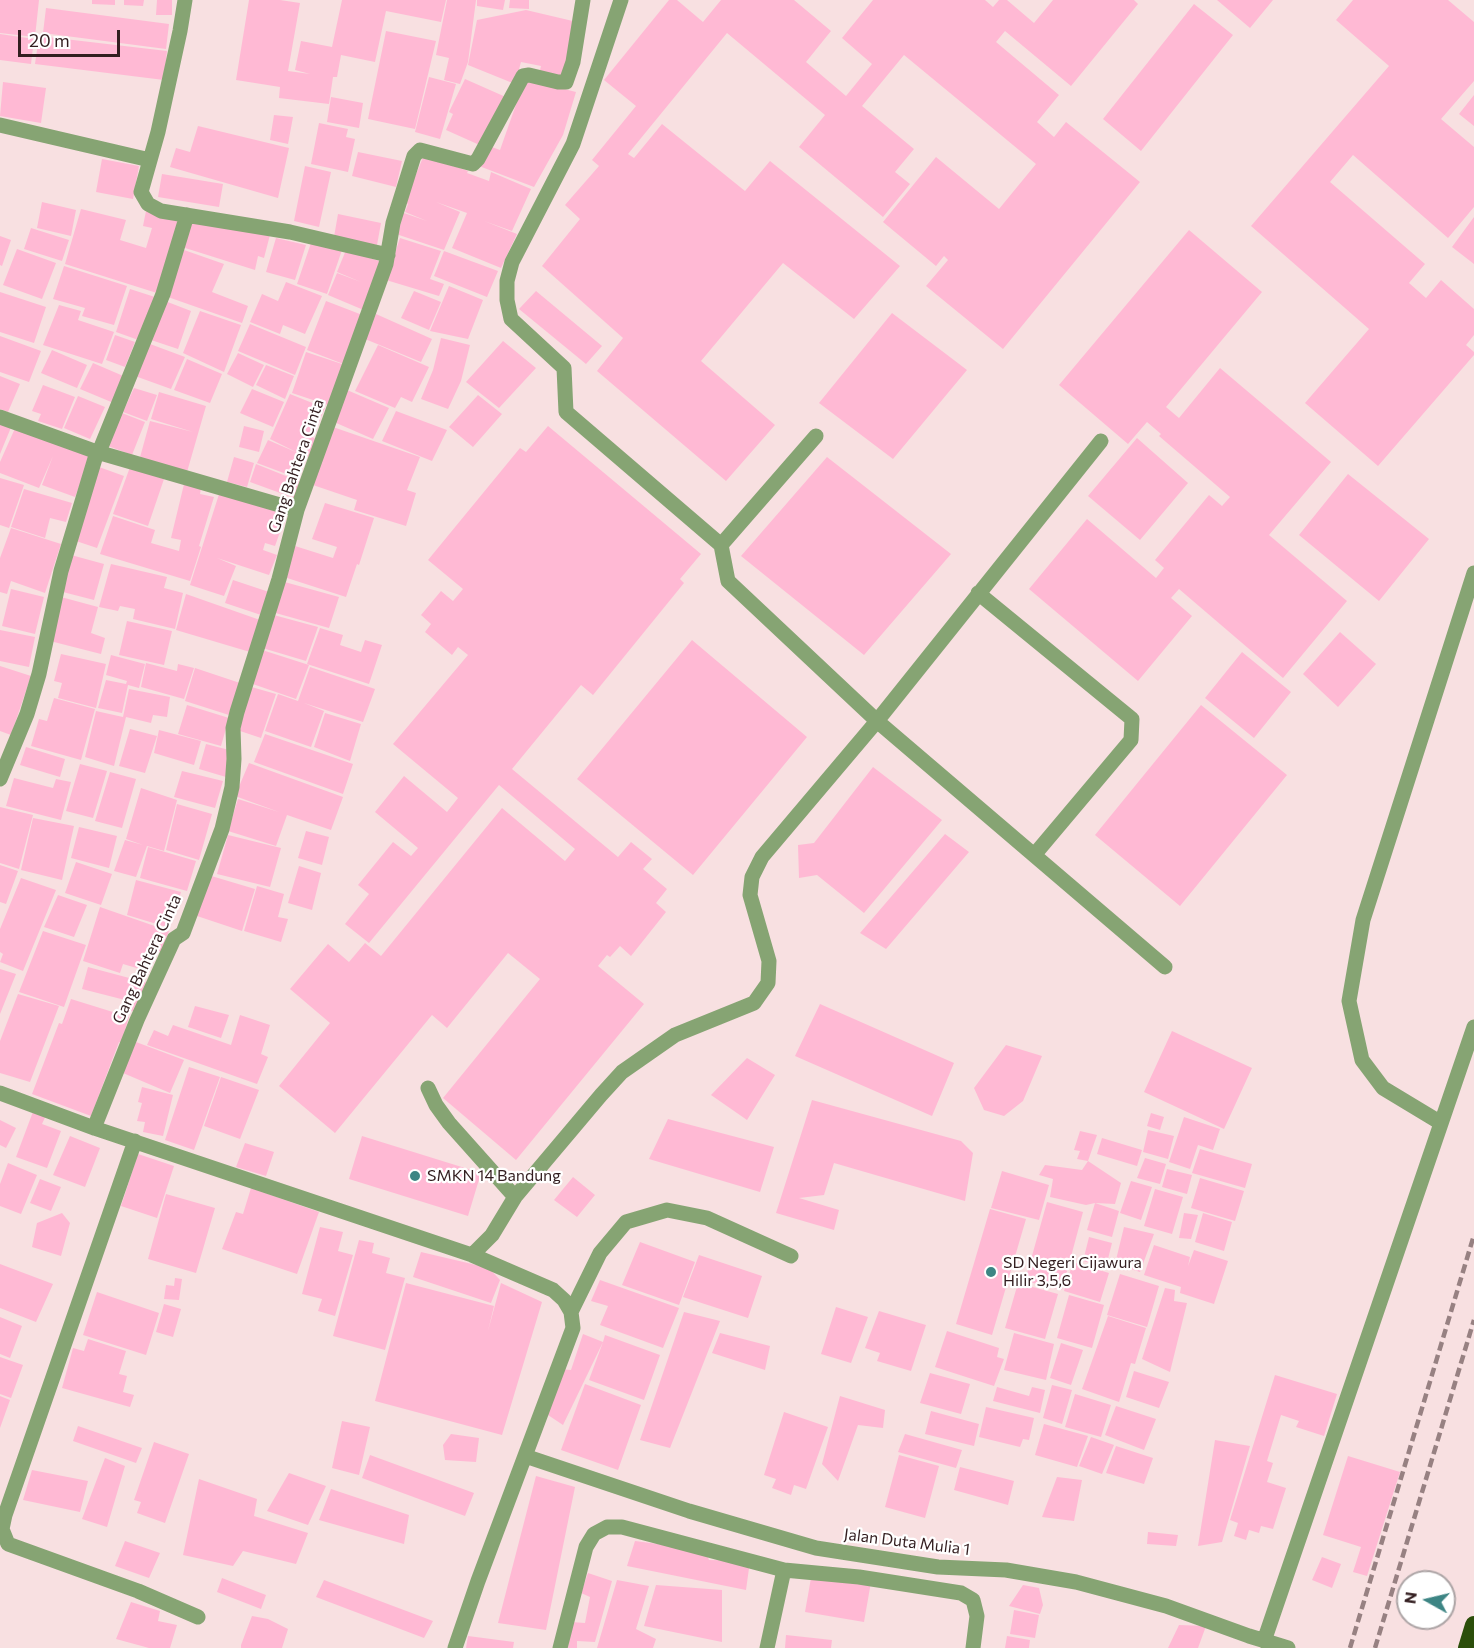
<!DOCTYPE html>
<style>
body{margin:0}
#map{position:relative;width:1474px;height:1648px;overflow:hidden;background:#f8e0e1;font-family:Commissioner,sans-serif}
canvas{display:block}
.north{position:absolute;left:1396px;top:1570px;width:60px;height:60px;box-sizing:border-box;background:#fff;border:2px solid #ada5a6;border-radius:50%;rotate:278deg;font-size:16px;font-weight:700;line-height:24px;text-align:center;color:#331e20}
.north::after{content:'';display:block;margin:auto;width:21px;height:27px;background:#3d8584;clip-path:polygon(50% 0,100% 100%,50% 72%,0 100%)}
.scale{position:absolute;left:18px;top:30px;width:102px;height:27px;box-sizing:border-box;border:3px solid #331e20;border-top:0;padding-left:8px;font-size:18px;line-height:21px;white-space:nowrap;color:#331e20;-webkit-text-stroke:4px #fff;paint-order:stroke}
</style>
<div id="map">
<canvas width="1474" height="1648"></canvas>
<div class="north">N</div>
<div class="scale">20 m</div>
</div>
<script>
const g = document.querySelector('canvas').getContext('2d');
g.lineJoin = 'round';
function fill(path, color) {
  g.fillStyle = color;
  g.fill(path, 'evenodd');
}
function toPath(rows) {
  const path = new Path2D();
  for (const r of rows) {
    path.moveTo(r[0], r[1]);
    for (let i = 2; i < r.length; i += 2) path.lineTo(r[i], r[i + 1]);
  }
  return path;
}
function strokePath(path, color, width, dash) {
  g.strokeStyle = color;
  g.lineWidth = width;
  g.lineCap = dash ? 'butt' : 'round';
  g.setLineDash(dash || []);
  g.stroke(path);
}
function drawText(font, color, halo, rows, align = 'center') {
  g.font = font + ' Commissioner,sans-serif';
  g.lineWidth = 4.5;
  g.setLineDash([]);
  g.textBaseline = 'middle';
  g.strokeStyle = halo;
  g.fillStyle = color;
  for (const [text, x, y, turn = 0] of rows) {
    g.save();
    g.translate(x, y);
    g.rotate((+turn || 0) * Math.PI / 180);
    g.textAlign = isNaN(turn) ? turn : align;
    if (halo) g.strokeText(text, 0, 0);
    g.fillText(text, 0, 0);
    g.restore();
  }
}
fill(toPath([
 [0,0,39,0,35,37,0,33],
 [92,0,115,0,115,5,92,4],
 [124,0,144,0,143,6,124,5],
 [157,0,172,0,172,15,156,15],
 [249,0,280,0,300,3,288,71,310,74,295,70,301,41,332,47,342,0,446,0,441,22,386,11,375,62,341,55,337,77,333,77,329,104,279,98,280,87,236,80],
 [447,0,476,0,468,62,460,84,444,80,449,58,436,55],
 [477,0,505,0,503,10,477,6],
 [510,0,529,0,529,9,509,8],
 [669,0,677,0,703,22,721,0,794,0,831,31,806,62,846,96,872,64,842,38,873,0,985,0,993,7,999,0,1007,0,1034,23,1053,0,1134,0,1138,4,1071,86,1005,31,996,42,1059,95,1037,122,1054,137,1066,122,1140,182,1003,349,926,286,948,260,944,256,936,266,883,222,936,157,999,209,1036,164,904,55,862,106,914,149,895,172,910,184,883,217,799,147,825,115,727,33,628,154,634,158,662,124,745,191,770,161,900,266,854,319,783,263,701,361,775,425,726,481,597,371,623,338,542,266,580,219,565,205,599,166,592,160,636,106,604,80],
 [1217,0,1273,0,1250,28],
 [1353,0,1448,0,1474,22,1474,81,1441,119,1474,147,1474,207,1448,238,1353,155,1330,182,1425,264,1409,283,1426,298,1441,280,1474,309,1474,335,1466,345,1474,352,1474,355,1378,466,1305,403,1369,329,1251,226,1389,66,1336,20],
 [1194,4,1233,35,1141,151,1103,119],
 [46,8,169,24,166,49,43,33],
 [526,10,577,22,562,79,539,74,541,66,521,62,515,84,468,65,477,20],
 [386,31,436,41,415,129,368,119],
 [0,34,34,39,31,64,0,60],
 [39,36,167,51,164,80,35,64],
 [429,77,456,84,440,139,415,132],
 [465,79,508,98,484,147,446,130,453,114,449,112],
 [525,79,576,92,563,135,534,187,479,166,489,146,500,150],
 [3,82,46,88,41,123,0,116],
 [1474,95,1474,126,1459,114],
 [331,97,363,103,359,128,327,122],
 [274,115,293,117,288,144,270,140],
 [319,123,348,129,346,137,355,139,348,172,311,164],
 [198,126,289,148,278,198,170,167,176,148,190,152],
 [358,152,402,161,396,187,352,176],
 [424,155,468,171,467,173,489,181,491,172,531,189,512,231,484,221,517,234,501,268,452,248,467,213,436,202,460,212,444,250,393,233,401,212,427,221,405,212,408,204,404,203],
 [102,159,139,166,133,199,96,192],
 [305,166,331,172,319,227,294,221],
 [162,174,223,184,219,207,158,197],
 [42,202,76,210,71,236,37,228],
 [81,209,126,220,120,240,146,248,152,228,143,226,146,211,181,219,160,294,65,264],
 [338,214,381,223,377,245,334,237],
 [1474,217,1474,264,1452,247],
 [190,218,271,231,264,258,258,256,255,270,182,247],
 [31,228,69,240,62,261,24,249],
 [1189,230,1262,292,1166,407,1179,418,1220,368,1331,462,1269,535,1347,601,1283,678,1179,589,1171,598,1192,616,1138,681,1029,589,1087,519,1156,578,1164,568,1155,560,1209,495,1222,506,1230,497,1159,436,1161,434,1147,422,1128,444,1059,385],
 [0,236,11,240,2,266,0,265],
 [276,238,306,245,295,280,266,272],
 [400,238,441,251,430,279,444,284,439,296,386,280],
 [312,240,342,250,327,294,297,284],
 [17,249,56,263,42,299,3,285],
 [184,250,224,264,212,292,248,306,242,323,165,296],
 [346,250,385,263,366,311,328,295,337,273,361,282,337,272],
 [444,251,498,271,487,297,434,276],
 [64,266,127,286,114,325,82,316,85,308,53,299],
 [286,282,322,296,305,334,283,325,280,334,250,322,262,294,278,301],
 [449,286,483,300,468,339,430,331],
 [130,289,158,298,144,342,116,332],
 [414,291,441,302,429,330,401,318],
 [536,291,602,346,586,364,519,309],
 [0,292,46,307,34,343,0,332],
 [165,301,191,311,178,349,151,340],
 [326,301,365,316,346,365,307,350],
 [59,305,81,311,78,320,114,332,102,364,43,345],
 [200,311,241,325,224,372,183,353],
 [892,313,967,370,893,459,819,403],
 [376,314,432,339,421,362,365,339],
 [250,324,306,347,295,375,238,351],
 [115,335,135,342,125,367,106,360],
 [0,336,41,351,29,382,0,372],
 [441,338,470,345,461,381,448,409,421,399,433,370],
 [503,341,536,368,499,408,466,382],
 [150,344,185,357,171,389,135,376],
 [378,345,429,367,412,402,401,397,395,408,355,391],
 [52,350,87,365,77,388,41,373],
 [306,352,345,365,331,406,292,393],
 [238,353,264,365,253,387,227,374],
 [187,359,222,374,210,403,174,390],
 [93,363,128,378,116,404,80,389],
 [266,365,294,376,285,399,256,385],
 [0,376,20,384,8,412,0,409],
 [43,385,75,397,62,429,38,421,41,414,32,411],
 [134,388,157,395,147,421,123,412],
 [252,389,284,402,273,427,240,413],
 [347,390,389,408,373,439,334,422],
 [159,392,206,406,187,472,139,461,150,421,193,432,151,419],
 [290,394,325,408,312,437,318,440,310,457,307,456,297,478,257,463,268,440,298,453,270,439],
 [478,395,502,414,473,447,449,427],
 [78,396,105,407,90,439,64,428],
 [396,411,447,430,432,461,382,441],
 [122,413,145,422,132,455,108,446],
 [0,420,12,425,0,454],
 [16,426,92,454,75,497,42,485,53,456,39,488,0,473,0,462],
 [244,426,264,431,259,452,239,447],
 [330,426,420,457,407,490,416,493,406,526,354,510,357,500,310,484,318,461,325,464,317,460],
 [548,426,701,554,680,579,684,583,593,695,581,685,512,769,618,857,631,842,652,859,643,869,667,889,656,903,666,912,631,956,620,946,610,957,607,955,598,966,644,1004,516,1160,443,1098,540,979,508,953,447,1028,432,1015,335,1133,279,1086,330,1023,290,989,328,944,349,962,365,943,381,956,502,808,565,861,575,849,499,785,369,943,345,924,369,894,358,885,393,842,411,856,418,848,375,812,404,776,447,812,458,798,393,744,468,655,458,647,452,655,425,632,431,624,421,615,441,591,453,601,463,589,428,560,520,448,526,452],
 [1137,438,1188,483,1140,540,1088,496],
 [234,457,254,463,247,487,227,482],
 [827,457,951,554,864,655,741,556],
 [256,464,301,482,294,498,250,482],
 [99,467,124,476,97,548,73,540],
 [130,467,164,479,148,526,113,514],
 [1348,474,1429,539,1379,601,1299,535],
 [0,478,24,485,9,528,0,525],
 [185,480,202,483,200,494,214,497,199,546,201,547,190,581,100,554,113,516,155,530,151,543,179,551,181,540,171,538],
 [221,488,281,506,277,515,285,518,275,546,265,543,263,550,277,555,269,575,217,558,236,566,224,596,190,585],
 [24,489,72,503,66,522,50,518,45,538,11,527],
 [325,503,374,518,359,565,357,564,346,597,284,577,295,546,333,558,337,547,312,539],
 [11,528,61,544,45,593,11,581,7,594,0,592,0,558],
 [71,555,104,564,94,600,59,591],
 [111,564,167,577,164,588,183,593,175,629,133,619,135,609,120,606,118,611,99,607],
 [233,580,269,592,261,615,225,603],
 [281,581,339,597,329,628,272,612],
 [11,589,44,597,35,634,2,626],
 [186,594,260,620,250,652,176,630],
 [61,597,98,607,91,633,105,638,101,654,50,641],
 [270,614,318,627,306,661,259,647],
 [127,621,172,631,164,665,119,655],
 [320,628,343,635,340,645,361,652,365,640,382,645,369,684,307,664],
 [0,630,35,637,29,667,0,661],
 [1340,632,1376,664,1338,707,1303,674],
 [692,640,807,737,693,875,577,779],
 [259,649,309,665,296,699,247,682],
 [1242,652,1291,692,1254,738,1205,698],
 [61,654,106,664,96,708,58,698,62,683,54,681],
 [111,655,145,664,139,688,128,685,122,713,98,708,106,680,126,684,127,681,106,675],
 [146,663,177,671,178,664,194,668,184,699,141,687],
 [0,666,31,676,11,735,0,731],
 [310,667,375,689,363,722,304,703,324,711,311,747,265,731,278,694,298,701],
 [195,668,240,683,229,715,185,701],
 [248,686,276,694,261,738,234,729],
 [129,689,170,697,167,717,153,715,151,723,126,717,114,766,85,757,96,711,123,717],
 [54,698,95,709,81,760,31,746,39,719,47,721],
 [187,705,229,718,221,746,178,734],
 [1201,705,1287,775,1180,906,1095,835],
 [325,713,361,724,350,761,314,747],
 [130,729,157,736,145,773,119,766],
 [159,730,201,741,194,765,154,753],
 [265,734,353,764,343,794,254,762],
 [206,744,233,751,226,777,199,769],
 [26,747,65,759,60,777,20,765],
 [249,763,343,797,331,830,287,815,276,846,228,831,238,799,279,812,235,796],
 [80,764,107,771,93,818,66,811],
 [873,767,942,820,864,913,817,875,799,878,798,845,814,843],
 [182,771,223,781,215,808,174,797],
 [110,772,136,779,122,828,95,821],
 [14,778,53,788,56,779,71,782,61,820,6,806],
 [141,788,177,800,164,851,147,846,136,877,114,871,125,840,143,845,126,839],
 [177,804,212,814,199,860,166,850],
 [0,807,33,815,19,869,0,863],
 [33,818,74,826,62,880,21,870],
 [79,827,117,836,109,868,71,858],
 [306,831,329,837,322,865,298,858],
 [945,834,969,852,886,949,860,933],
 [228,835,281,848,270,887,217,874],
 [148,847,196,861,187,891,140,878],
 [76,862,112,874,101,905,65,893],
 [0,865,18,871,6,904,0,902],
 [299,866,321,873,312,910,288,903],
 [208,875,255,889,242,931,194,915],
 [21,878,56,890,23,971,0,962,3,954,0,952,0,929],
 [136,880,181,892,170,928,127,915],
 [257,886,284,894,278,917,288,919,281,942,244,931],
 [58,895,87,905,74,937,44,927],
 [100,907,169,931,161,952,149,947,140,969,123,964,120,973,83,961],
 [43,931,86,945,64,1007,19,992],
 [88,967,148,983,136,1012,122,1008,125,1000,82,989],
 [0,969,16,974,0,1014],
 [18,994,59,1006,30,1082,0,1073,0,1041],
 [71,999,129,1017,121,1043,119,1042,91,1116,32,1094,59,1023,62,1024],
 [820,1004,954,1063,932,1116,795,1056],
 [195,1006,229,1015,221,1038,188,1027],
 [240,1015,270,1025,261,1054,268,1057,257,1084,147,1045,154,1030,168,1036,173,1025,231,1045],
 [1172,1031,1252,1068,1224,1129,1144,1092],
 [136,1042,184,1060,170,1093,123,1073],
 [1006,1045,1042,1056,1023,1101,1004,1116,984,1110,974,1088],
 [747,1058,775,1075,747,1120,711,1095],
 [189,1067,220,1077,194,1150,165,1140],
 [221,1077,259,1090,240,1139,204,1126],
 [142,1087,173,1095,163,1136,143,1132,145,1122,137,1121,142,1103,138,1102],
 [812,1100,961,1141,973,1153,965,1201,834,1163,824,1195,799,1198,839,1210,834,1230,776,1213],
 [34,1109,47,1113,42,1124,61,1131,47,1168,16,1157],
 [1151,1113,1164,1117,1160,1130,1147,1126],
 [1184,1117,1220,1129,1213,1150,1198,1145,1190,1169,1169,1162],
 [668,1119,774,1147,760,1192,649,1159],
 [0,1120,16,1128,6,1148,0,1145],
 [1148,1130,1174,1136,1168,1159,1143,1152],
 [1080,1131,1097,1135,1088,1161,1121,1183,1115,1204,1095,1203,1086,1205,1050,1197,1053,1179,1039,1175,1045,1165,1082,1170,1088,1161,1077,1159,1080,1151,1074,1150],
 [70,1136,100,1148,85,1187,53,1175],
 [362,1136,481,1173,468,1216,349,1179],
 [1102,1138,1142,1150,1137,1166,1097,1154],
 [245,1143,274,1152,266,1176,236,1167],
 [1200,1149,1252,1164,1245,1188,1192,1173],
 [138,1154,174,1166,157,1218,121,1206],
 [1145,1158,1166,1164,1160,1184,1137,1178],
 [8,1163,37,1175,21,1214,0,1206,0,1184],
 [1167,1169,1192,1175,1187,1194,1162,1187],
 [1002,1171,1049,1185,1039,1220,991,1208],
 [573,1177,595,1195,577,1217,554,1200],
 [1200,1178,1244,1191,1235,1221,1191,1208],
 [40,1179,61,1187,51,1211,30,1203],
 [1131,1181,1152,1187,1141,1220,1120,1213],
 [251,1188,319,1212,297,1274,222,1249,236,1212,243,1214],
 [1155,1189,1183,1197,1172,1234,1144,1226],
 [166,1194,215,1208,196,1273,148,1259],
 [1047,1202,1083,1212,1062,1290,1025,1281],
 [1095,1203,1119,1211,1112,1237,1087,1230],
 [990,1209,1026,1219,992,1335,956,1324],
 [62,1213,70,1223,61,1256,32,1247,37,1223],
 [1184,1213,1198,1215,1191,1239,1179,1238],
 [1203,1213,1232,1222,1224,1251,1195,1242],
 [320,1227,343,1232,338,1251,353,1255,335,1316,318,1311,322,1299,302,1294],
 [1124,1227,1154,1234,1140,1272,1115,1264],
 [1089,1237,1112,1243,1106,1267,1083,1261],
 [359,1240,374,1243,372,1253,390,1258,386,1273,405,1278,385,1350,333,1336],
 [640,1242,695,1262,679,1305,622,1285],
 [1154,1245,1190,1257,1188,1266,1194,1250,1228,1261,1214,1304,1180,1293,1181,1287,1144,1275],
 [421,1252,489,1268,500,1280,491,1303,413,1277],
 [699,1255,762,1276,748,1318,683,1297],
 [1073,1262,1109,1273,1100,1302,1064,1291],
 [0,1264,53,1284,36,1322,0,1308],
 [1120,1274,1159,1286,1147,1327,1107,1315],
 [175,1278,182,1279,179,1300,164,1299,166,1285,174,1286],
 [600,1280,679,1308,663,1348,600,1325,608,1306,591,1301],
 [406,1283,494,1306,488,1331,501,1283,542,1302,502,1435,375,1401],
 [1018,1283,1058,1294,1045,1339,1005,1328],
 [1165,1288,1175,1290,1174,1301,1187,1303,1170,1372,1142,1359],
 [97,1292,159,1313,146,1355,83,1335],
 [1069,1295,1104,1305,1092,1348,1057,1338],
 [164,1304,181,1309,173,1337,156,1332],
 [836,1307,868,1317,851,1363,821,1354],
 [879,1311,926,1325,911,1371,877,1361,880,1353,865,1348],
 [684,1312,720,1321,670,1448,640,1440],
 [1108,1316,1146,1328,1135,1364,1131,1363,1119,1402,1082,1389],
 [0,1317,22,1326,10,1358,0,1354],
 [947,1331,999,1348,997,1357,1004,1359,994,1386,935,1367],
 [720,1333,770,1346,765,1370,712,1353],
 [1014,1333,1054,1344,1046,1380,1004,1370],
 [583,1334,603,1342,605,1335,660,1355,644,1400,589,1380,603,1342,563,1425,545,1413,559,1369,571,1370],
 [88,1339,126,1351,119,1374,127,1376,123,1392,134,1395,130,1407,62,1388,73,1348,84,1351],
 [1061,1343,1083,1350,1071,1385,1050,1378],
 [0,1357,23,1365,11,1398,0,1394],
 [1134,1371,1169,1382,1159,1408,1126,1397],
 [930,1373,970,1384,961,1414,920,1403],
 [1275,1375,1337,1394,1324,1436,1296,1427,1299,1421,1281,1415,1267,1461,1273,1463,1267,1482,1286,1488,1273,1529,1261,1526,1259,1533,1249,1530,1246,1540,1234,1536,1238,1523,1230,1520],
 [585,1384,641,1405,618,1470,561,1450],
 [1052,1385,1072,1390,1062,1424,1043,1418],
 [997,1387,1029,1396,1032,1387,1045,1390,1040,1413,993,1401],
 [1075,1394,1111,1405,1101,1437,1065,1427],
 [0,1396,10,1400,0,1428],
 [840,1396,885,1410,883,1428,858,1425,838,1481,822,1464],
 [1116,1406,1156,1419,1144,1450,1105,1435],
 [986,1407,1034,1418,1029,1440,1023,1439,1020,1447,979,1437],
 [931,1411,979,1424,974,1446,925,1434],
 [784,1412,828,1427,806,1489,794,1485,791,1495,772,1488,776,1479,764,1475],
 [342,1421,370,1427,359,1475,332,1468],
 [1044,1424,1088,1436,1077,1467,1035,1455],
 [78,1426,142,1448,136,1463,73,1441],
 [451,1434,479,1438,476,1462,445,1460,443,1445],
 [905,1434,962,1450,956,1468,898,1452],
 [1091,1437,1114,1445,1102,1474,1079,1466],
 [1215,1440,1250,1446,1222,1542,1198,1546],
 [154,1442,189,1454,165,1523,137,1513,141,1502,134,1500],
 [1116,1446,1153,1458,1144,1484,1106,1473],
 [370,1455,474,1493,465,1516,362,1478],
 [899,1455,939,1466,925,1518,885,1507],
 [1348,1456,1400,1472,1367,1576,1353,1572,1361,1547,1323,1535],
 [105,1458,125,1466,107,1527,82,1519],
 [960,1467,1014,1481,1008,1505,954,1490],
 [32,1470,88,1481,80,1512,23,1500],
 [289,1473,326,1486,308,1525,267,1511],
 [536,1476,575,1487,546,1630,498,1623],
 [1057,1477,1082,1480,1074,1521,1042,1517],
 [199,1479,257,1499,254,1516,308,1533,296,1564,243,1551,233,1566,183,1555],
 [331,1489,409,1515,404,1544,319,1520],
 [1148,1532,1178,1535,1176,1546,1147,1544],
 [125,1541,160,1553,149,1578,115,1566],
 [635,1541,705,1550,709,1560,750,1561,746,1590,627,1566],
 [1322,1557,1341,1564,1332,1588,1312,1580],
 [588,1573,612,1581,595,1642,577,1641,577,1648,568,1648,571,1622,585,1623,590,1597,581,1593],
 [222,1578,266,1595,261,1609,217,1592],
 [811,1578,871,1582,864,1622,805,1612],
 [324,1580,433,1621,424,1638,316,1597],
 [617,1580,649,1586,636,1629,656,1639,653,1648,597,1648],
 [656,1585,722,1590,722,1642,644,1626],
 [1023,1585,1039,1588,1043,1605,1040,1614,1009,1606],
 [131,1602,160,1611,158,1621,177,1625,170,1648,149,1648,116,1639],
 [1014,1610,1039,1615,1035,1638,1010,1634],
 [252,1616,268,1619,288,1629,282,1648,241,1648,241,1645],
 [1179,1625,1206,1626,1198,1648,1168,1648],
 [786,1635,832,1640,831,1648,785,1648],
 [468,1636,514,1642,513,1648,466,1648],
 [1007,1636,1030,1640,1029,1648,1005,1648]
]), '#ffb9d4');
strokePath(toPath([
 [185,0,180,31,158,132,141,192,148,204,161,211,290,232,388,255],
 [621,0,573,144,512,262,507,281,507,300,511,319,564,368,566,412,721,545,728,581,877,721,1165,967],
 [0,125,150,160],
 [0,417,97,452,297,510],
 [721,545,816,436],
 [978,593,1132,719,1131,740,1035,854],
 [0,779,27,714,39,674,61,571,97,452,101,447,163,294,187,215],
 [428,1088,436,1105,449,1123,515,1197],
 [0,1093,94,1128,472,1255,553,1290,564,1300,571,1312,573,1328,478,1581,455,1648],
 [1441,1123,1383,1088,1362,1060,1349,1001,1363,920,1474,573],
 [94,1128,137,1020,174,939,183,933,222,829,232,787,234,759,233,728,237,712,279,579,297,510,386,264,393,223,414,156,420,150,473,164,478,159,523,76,529,75,558,82,566,82,573,62,583,0],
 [135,1141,5,1515,2,1529,8,1544,138,1591,198,1617],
 [472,1255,492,1235,515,1197,601,1095,622,1072,675,1035,754,1003,768,983,769,961,750,895,752,877,762,857,877,721,1101,441],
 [571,1312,600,1253,626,1222,667,1210,707,1218,791,1256],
 [525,1456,689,1511,816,1548,938,1567,1006,1570,1076,1582,1166,1606,1249,1636,1288,1648],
 [1264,1641,1474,1027],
 [560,1648,586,1547,594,1534,607,1527,622,1527,784,1570,859,1577,961,1593,973,1600,977,1616,973,1648],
 [767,1648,784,1570]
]), '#86a473', 15);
strokePath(toPath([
 [1467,1648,1474,1625]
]), '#2b4e0a', 18);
strokePath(toPath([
 [1350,1648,1474,1235],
 [1375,1648,1474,1320]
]), '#978182', 4.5, [9, 4.5]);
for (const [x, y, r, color] of [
 [415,1176,6,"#3d8584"],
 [991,1272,6,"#3d8584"]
]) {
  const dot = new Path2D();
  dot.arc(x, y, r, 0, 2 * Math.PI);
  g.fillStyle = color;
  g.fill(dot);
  strokePath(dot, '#fff', 2);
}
drawText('16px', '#331e20', '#fff', [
 ["Gang Bahtera Cinta",296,466,-71],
 ["Gang Bahtera Cinta",147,959,-65],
 ["Jalan Duta Mulia 1",907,1542,7]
]);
drawText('16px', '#331e20', '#fff', [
 ["SMKN 14 Bandung",427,1176],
 ["SD Negeri Cijawura",1003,1263],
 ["Hilir 3,5,6",1003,1281]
], 'left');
</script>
